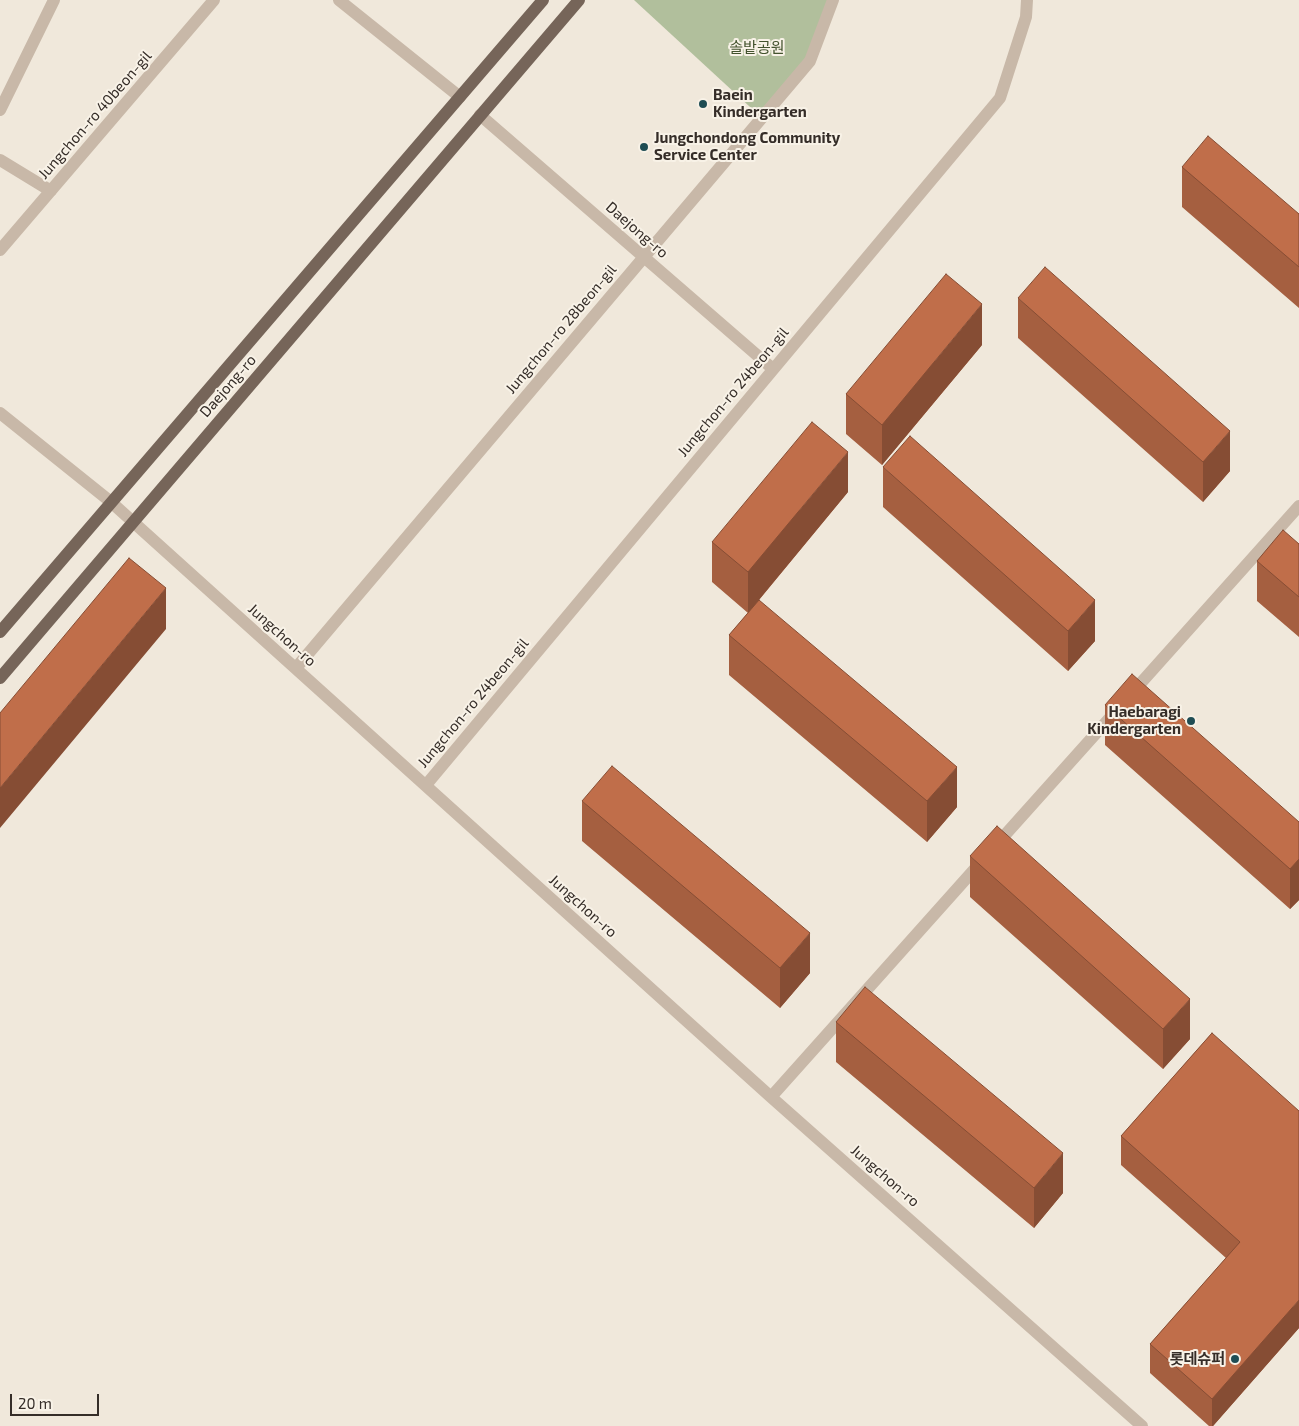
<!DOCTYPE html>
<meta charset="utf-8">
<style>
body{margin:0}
#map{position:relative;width:1299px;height:1426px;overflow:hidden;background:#f0e8db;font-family:"Exo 2",sans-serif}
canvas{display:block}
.scale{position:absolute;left:10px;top:1394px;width:89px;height:22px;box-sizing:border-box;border:2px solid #352d28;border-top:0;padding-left:6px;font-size:15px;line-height:18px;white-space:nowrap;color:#352d28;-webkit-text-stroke:4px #f8f2e7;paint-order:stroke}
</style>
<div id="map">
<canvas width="1299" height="1426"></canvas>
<div class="scale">20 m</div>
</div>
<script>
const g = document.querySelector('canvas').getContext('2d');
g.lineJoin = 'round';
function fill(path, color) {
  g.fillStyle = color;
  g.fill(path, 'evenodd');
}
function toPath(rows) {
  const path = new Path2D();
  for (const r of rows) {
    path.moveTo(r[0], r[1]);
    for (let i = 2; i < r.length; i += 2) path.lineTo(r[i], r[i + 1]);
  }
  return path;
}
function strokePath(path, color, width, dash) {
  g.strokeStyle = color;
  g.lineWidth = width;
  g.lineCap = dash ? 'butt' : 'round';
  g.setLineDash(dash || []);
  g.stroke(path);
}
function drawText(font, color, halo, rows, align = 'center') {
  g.font = font + ' "Exo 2","Noto Sans KR",sans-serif';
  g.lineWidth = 4;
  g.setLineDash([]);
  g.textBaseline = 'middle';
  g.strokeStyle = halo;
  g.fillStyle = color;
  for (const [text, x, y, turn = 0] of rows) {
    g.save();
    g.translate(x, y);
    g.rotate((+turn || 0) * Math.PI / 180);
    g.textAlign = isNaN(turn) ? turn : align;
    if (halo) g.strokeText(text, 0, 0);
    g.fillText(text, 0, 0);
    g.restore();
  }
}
fill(toPath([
 [634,0,833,0,810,61,762,118]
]), '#b1bf9c');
strokePath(toPath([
 [339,0,460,97],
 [0,110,54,0],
 [480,115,773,369],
 [0,160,51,191],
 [0,250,214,0],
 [0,413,111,502,771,1097,1142,1426],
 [296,668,810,61,833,0],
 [1131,694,1299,506],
 [426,785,1000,98,1026,17,1027,0],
 [996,845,1116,711],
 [771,1097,981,862]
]), '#c8b8a8', 12);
strokePath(toPath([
 [0,632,543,0],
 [0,678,579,0]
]), '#766559', 12);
fill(toPath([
 [1182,167,1299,214,1299,308,1182,207],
 [1018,298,1230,471,1203,502,1018,338],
 [982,345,882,465,846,434,846,394],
 [883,467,1095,641,1068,671,883,507],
 [848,492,759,600,957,807,927,842,729,675,729,635,748,613,712,582,712,542],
 [1299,544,1299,637,1257,601,1257,561],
 [1105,705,1299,822,1299,900,1290,909,1105,745],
 [582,801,810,973,780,1008,582,841],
 [970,856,1190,1039,1163,1069,970,897],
 [836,1022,1063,1193,1034,1228,836,1062],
 [1212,1033,1299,1328,1213,1426,1209,1426,1150,1373,1150,1344,1226,1258,1121,1165,1121,1136]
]), '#a55f40');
fill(toPath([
 [982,304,982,345,882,465,882,425],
 [1230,431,1230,471,1203,502,1203,462],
 [848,452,848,492,748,613,748,572],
 [166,588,166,629,0,828,0,788],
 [1095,600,1095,641,1068,671,1068,631],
 [957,767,957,807,927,842,927,801],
 [1299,859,1299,900,1290,909,1290,869],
 [810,933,810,973,780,1008,780,968],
 [1190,999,1190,1039,1163,1069,1163,1029],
 [1063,1153,1063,1193,1034,1228,1034,1188],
 [1299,1300,1299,1328,1213,1426,1212,1426,1212,1399]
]), '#864d34');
const building = toPath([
 [1208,136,1299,214,1299,267,1182,167,1208,136],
 [1045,267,1230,431,1203,462,1018,298,1045,267],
 [946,274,982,304,882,425,846,394,946,274],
 [812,422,848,452,748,572,712,542,812,422],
 [910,436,1095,600,1068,631,883,467,910,436],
 [1283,530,1299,544,1299,597,1257,561,1283,530],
 [129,558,166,588,0,788,0,713,129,558],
 [759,600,957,767,927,801,729,635,759,600],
 [1132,674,1299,822,1299,859,1290,869,1105,705,1132,674],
 [612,766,810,933,780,968,582,801,612,766],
 [997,826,1190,999,1163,1029,970,856,997,826],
 [865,987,1063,1153,1034,1188,836,1022,865,987],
 [1212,1033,1299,1111,1299,1300,1212,1399,1150,1344,1240,1242,1121,1136,1212,1033]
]);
fill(building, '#c06e4a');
strokePath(building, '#864d34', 1);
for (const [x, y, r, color] of [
 [703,104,5,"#1f4d54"],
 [644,147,5,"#1f4d54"],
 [1191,721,5,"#1f4d54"],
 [1235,1359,5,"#1f4d54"]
]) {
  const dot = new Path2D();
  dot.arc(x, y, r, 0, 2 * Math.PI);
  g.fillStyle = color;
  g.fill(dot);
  strokePath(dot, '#f8f2e7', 2);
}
drawText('15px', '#42522d', '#f8f2e7', [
 ["솔밭공원",757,48]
]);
drawText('bold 15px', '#352d28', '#f8f2e7', [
 ["Baein",713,95],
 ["Kindergarten",713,112],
 ["Jungchondong Community",654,138],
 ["Service Center",654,155],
 ["Haebaragi",1181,712,"right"],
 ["Kindergarten",1181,729,"right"],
 ["롯데슈퍼",1225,1359,"right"]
], 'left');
drawText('15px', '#352d28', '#f8f2e7', [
 ["Jungchon-ro 40beon-gil",95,115,-49],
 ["Daejong-ro",637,230,41],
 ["Jungchon-ro 28beon-gil",561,329,-50],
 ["Daejong-ro",228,386,-49],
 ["Jungchon-ro 24beon-gil",733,392,-50],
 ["Jungchon-ro",282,635,42],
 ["Jungchon-ro 24beon-gil",473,703,-50],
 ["Jungchon-ro",583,906,42],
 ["Jungchon-ro",885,1176,41]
]);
</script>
